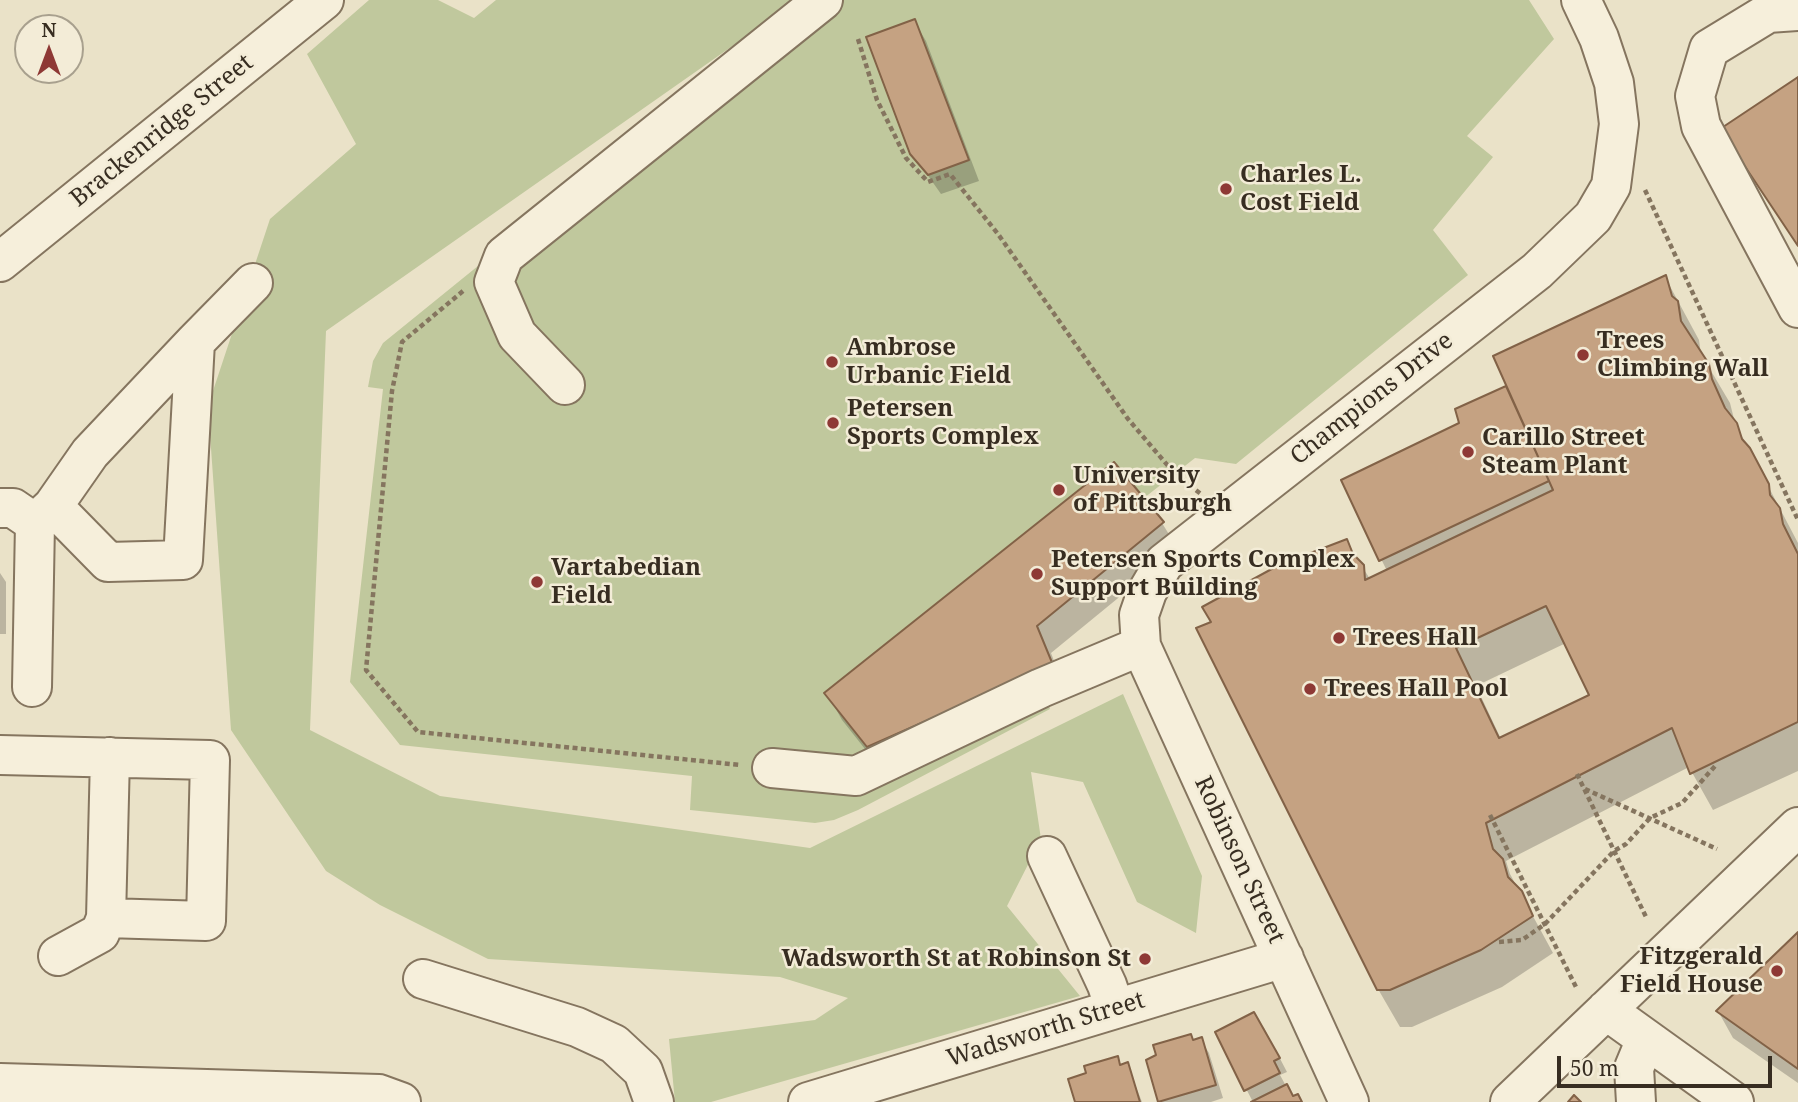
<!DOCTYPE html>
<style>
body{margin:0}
#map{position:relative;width:1798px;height:1102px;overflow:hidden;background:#eae2c8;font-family:"Noto Serif",serif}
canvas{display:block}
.north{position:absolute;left:14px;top:14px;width:70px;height:70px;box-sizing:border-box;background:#f3ecd7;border:2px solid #a8a08e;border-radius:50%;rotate:0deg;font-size:19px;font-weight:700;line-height:28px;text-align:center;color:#372d21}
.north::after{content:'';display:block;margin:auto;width:24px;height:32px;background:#8e3935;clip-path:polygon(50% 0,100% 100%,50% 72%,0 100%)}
.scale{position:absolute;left:1557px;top:1056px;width:215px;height:32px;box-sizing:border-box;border:4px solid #372d21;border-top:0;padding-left:9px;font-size:21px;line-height:24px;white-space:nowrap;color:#372d21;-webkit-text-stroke:5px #f3ecd7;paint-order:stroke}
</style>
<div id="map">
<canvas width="1798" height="1102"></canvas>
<div class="north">N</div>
<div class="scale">50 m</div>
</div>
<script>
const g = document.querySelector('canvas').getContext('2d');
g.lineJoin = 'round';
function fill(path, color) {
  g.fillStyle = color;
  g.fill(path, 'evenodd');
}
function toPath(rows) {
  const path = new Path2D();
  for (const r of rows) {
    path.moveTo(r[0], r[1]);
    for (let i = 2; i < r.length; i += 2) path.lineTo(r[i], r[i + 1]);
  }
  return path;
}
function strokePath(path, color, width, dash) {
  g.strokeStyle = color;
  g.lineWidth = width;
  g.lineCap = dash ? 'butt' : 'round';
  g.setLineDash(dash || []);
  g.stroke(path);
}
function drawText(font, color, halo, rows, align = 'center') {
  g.font = font + ' "Noto Serif",serif';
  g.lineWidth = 5;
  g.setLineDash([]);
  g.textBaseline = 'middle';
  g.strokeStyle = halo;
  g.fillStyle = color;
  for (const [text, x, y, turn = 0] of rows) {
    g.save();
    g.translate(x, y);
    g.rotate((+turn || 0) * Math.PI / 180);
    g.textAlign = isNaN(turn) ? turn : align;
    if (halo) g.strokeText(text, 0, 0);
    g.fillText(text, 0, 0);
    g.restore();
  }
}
fill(toPath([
 [369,0,438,0,474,18,496,0,798,0,326,331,310,730,440,796,810,848,1123,694,1202,876,1196,933,1137,902,1083,782,1031,772,1041,839,1007,906,1080,996,711,1102,675,1102,669,1039,815,1020,848,998,780,977,488,959,380,905,326,871,231,730,208,406,270,219,356,144,307,54],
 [806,0,1529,0,1554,39,1467,136,1493,157,1433,230,1468,275,1236,464,1195,458,1144,498,1164,522,1037,626,1053,665,1041,688,1050,709,858,810,834,820,815,823,690,810,692,776,400,745,350,682,383,389,368,387,373,361,383,343]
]), '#c0c89d');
fill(toPath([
 [914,21,926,41,979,181,941,194,912,153],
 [1665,277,1699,340,1701,354,1730,403,1735,423,1798,543,1798,771,1713,810,1689,767,1506,861,1510,874,1553,953,1502,987,1412,1027,1400,1027,1378,989,1213,623,1346,541,1370,579,1387,571,1343,481,1461,424,1457,410,1508,387],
 [1566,643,1591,696,1501,739,1476,686],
 [1162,523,1178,549,1051,653,1066,692,884,773,842,720,827,693],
 [0,573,6,582,6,634,0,634,0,653],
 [1798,932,1798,1083,1733,1038,1718,1011],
 [1264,1028,1287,1072,1280,1075,1286,1086,1293,1098,1301,1102,1253,1102,1217,1033],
 [1201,1040,1209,1053,1223,1098,1211,1102,1160,1102,1148,1061],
 [1117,1058,1122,1066,1127,1064,1142,1102,1077,1102]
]), '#0003');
const building = toPath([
 [915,19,969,160,928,175,910,154,866,37,915,19],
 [1798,77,1798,246,1720,129,1798,77],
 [1666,275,1672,296,1678,301,1681,321,1709,364,1712,379,1725,408,1737,423,1742,439,1750,448,1769,484,1770,495,1780,508,1783,524,1798,554,1798,722,1690,774,1672,728,1486,823,1493,849,1503,859,1508,877,1522,891,1533,916,1481,950,1390,990,1377,990,1196,628,1211,622,1202,607,1279,565,1347,539,1353,554,1364,565,1365,580,1553,490,1493,356,1666,275],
 [1546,606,1589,695,1499,738,1456,648,1546,606],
 [1506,386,1549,481,1379,561,1341,480,1459,423,1455,409,1506,386],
 [1114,462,1164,522,1037,626,1053,665,867,747,824,693,1114,462],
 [1798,932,1798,1069,1716,1011,1798,932],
 [1254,1012,1280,1058,1274,1061,1280,1073,1244,1091,1215,1032,1254,1012],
 [1191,1034,1193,1040,1202,1037,1216,1085,1158,1102,1146,1060,1156,1055,1153,1045,1191,1034],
 [1118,1056,1120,1065,1128,1062,1140,1102,1075,1102,1068,1079,1086,1073,1084,1066,1118,1056],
 [1287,1084,1293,1096,1298,1094,1302,1102,1251,1102,1287,1084],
 [1574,1095,1581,1102,1568,1102,1574,1095]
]);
fill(building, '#c5a282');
strokePath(building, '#826247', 2);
const minor = toPath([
 [1798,11,1768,13,1709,49,1695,96,1701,126,1798,308],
 [0,262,324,0],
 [195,342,253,283],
 [565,385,517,335,494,282,504,256,823,0],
 [0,508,13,508,35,523,32,687],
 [35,523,53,506,90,453,195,342,183,560,108,562,53,506],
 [0,755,210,760,206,921,106,918],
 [772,768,856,776,1041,688,1141,646],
 [1047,856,1107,985,1115,1009],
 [58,956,100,933,106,918,110,757],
 [423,979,577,1027,614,1044,643,1071,654,1102],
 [1606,1010,1734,1102],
 [0,1083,379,1094,401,1102],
 [808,1102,1284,958],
 [1349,1102,1141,646,1139,615,1147,592,1164,563,1537,271,1593,217,1611,186,1619,124,1614,83,1599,38,1581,0],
 [1510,1102,1798,827],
 [1636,1102,1634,1068,1646,1039]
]);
strokePath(minor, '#85755f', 42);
strokePath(toPath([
 [858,39,877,100,906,158,928,182,950,174,998,234,1128,419,1175,474,1201,494],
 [1645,190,1798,520],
 [463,291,402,342,392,391,366,670,418,732,740,765],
 [1577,774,1647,919],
 [1585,789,1717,849],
 [1490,815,1577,989],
 [1499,942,1522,940,1545,924,1614,851,1626,844,1650,818,1682,803,1716,765]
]), '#85755f', 4.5, [5, 3.5]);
strokePath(minor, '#f6efdb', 38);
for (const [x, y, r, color] of [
 [1226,189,7,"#8e3935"],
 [1583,355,7,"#8e3935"],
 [832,362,7,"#8e3935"],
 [833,423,7,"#8e3935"],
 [1468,452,7,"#8e3935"],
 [1059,490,7,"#8e3935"],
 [1037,574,7,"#8e3935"],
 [537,582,7,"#8e3935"],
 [1339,638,7,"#8e3935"],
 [1310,689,7,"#8e3935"],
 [1145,959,7,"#8e3935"],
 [1777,971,7,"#8e3935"]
]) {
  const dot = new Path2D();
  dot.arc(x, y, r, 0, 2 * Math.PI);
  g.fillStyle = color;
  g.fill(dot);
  strokePath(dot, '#f3ecd7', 2.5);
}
drawText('24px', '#372d21', '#f3ecd7', [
 ["Brackenridge Street",162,131,-39],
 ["Champions Drive",1372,399,-38],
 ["Robinson Street",1239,860,65],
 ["Wadsworth Street",1046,1030,-17]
]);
drawText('bold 24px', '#372d21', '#f3ecd7', [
 ["Charles L.",1240,175],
 ["Cost Field",1240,203],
 ["Trees",1597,341],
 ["Climbing Wall",1597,369],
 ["Ambrose",846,348],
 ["Urbanic Field",846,376],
 ["Petersen",847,409],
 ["Sports Complex",847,437],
 ["Carillo Street",1482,438],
 ["Steam Plant",1482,466],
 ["University",1073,476],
 ["of Pittsburgh",1073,504],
 ["Petersen Sports Complex",1051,560],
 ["Support Building",1051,588],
 ["Vartabedian",551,568],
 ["Field",551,596],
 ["Trees Hall",1353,638],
 ["Trees Hall Pool",1324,689],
 ["Fitzgerald",1763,957,"right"],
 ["Field House",1763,985,"right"],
 ["Wadsworth St at Robinson St",1131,959,"right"]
], 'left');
</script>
